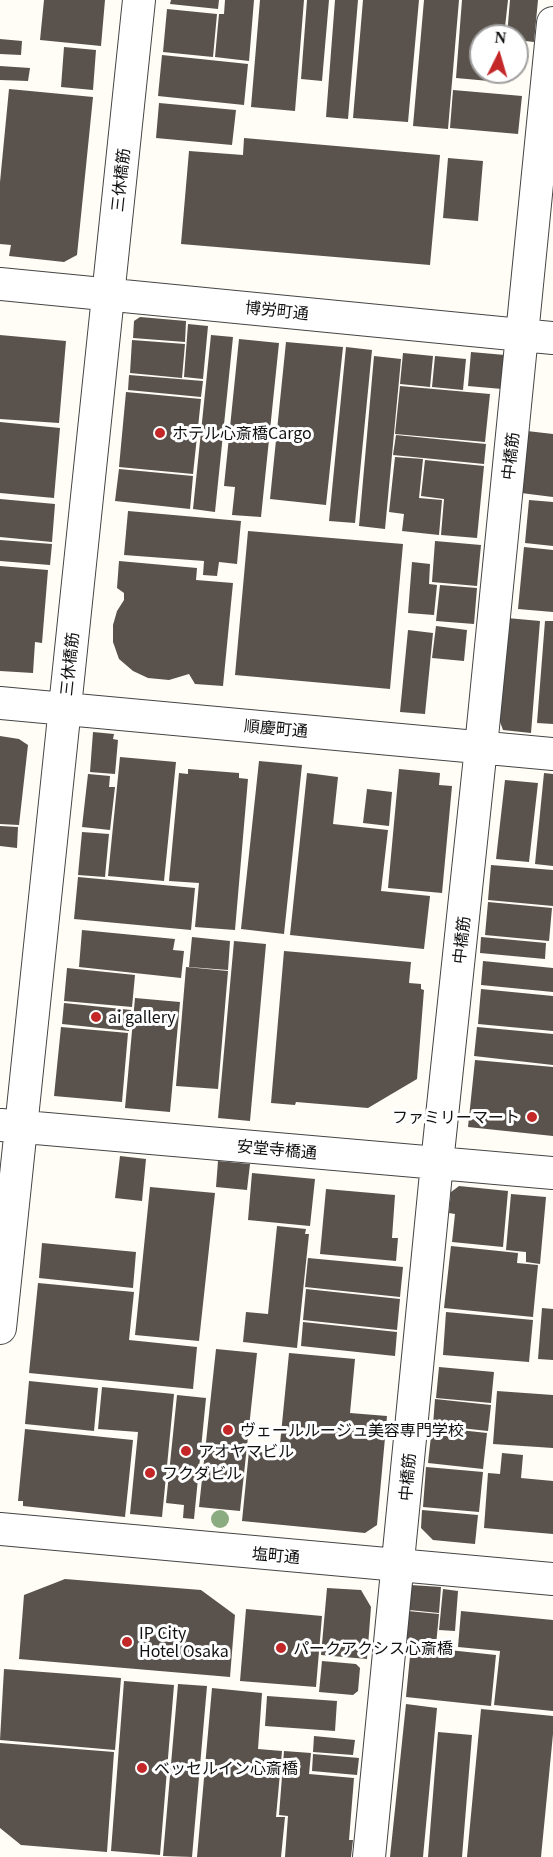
<!DOCTYPE html>
<meta charset="utf-8">
<style>
body{margin:0}
#map{position:relative;width:553px;height:1857px;overflow:hidden;background:#fffdf5;font-family:Georgia,serif}
canvas{display:block}
.north{position:absolute;left:469px;top:24px;width:60px;height:60px;box-sizing:border-box;background:#fff;border:2px solid #a0a0a0;border-radius:50%;rotate:5deg;font-size:16px;font-weight:700;line-height:24px;text-align:center;color:#111}
.north::after{content:'';display:block;margin:auto;width:21px;height:27px;background:#c32728;clip-path:polygon(50% 0,100% 100%,50% 72%,0 100%)}
</style>
<div id="map">
<canvas width="553" height="1857"></canvas>
<div class="north">N</div>
</div>
<script>
const g = document.querySelector('canvas').getContext('2d');
g.lineJoin = 'round';
function fill(path, color) {
  g.fillStyle = color;
  g.fill(path, 'evenodd');
}
function toPath(rows) {
  const path = new Path2D();
  for (const r of rows) {
    path.moveTo(r[0], r[1]);
    for (let i = 2; i < r.length; i += 2) path.lineTo(r[i], r[i + 1]);
  }
  return path;
}
function strokePath(path, color, width, dash) {
  g.strokeStyle = color;
  g.lineWidth = width;
  g.lineCap = dash ? 'butt' : 'round';
  g.setLineDash(dash || []);
  g.stroke(path);
}
function drawText(font, color, halo, rows, align = 'center') {
  g.font = font + ' Georgia,"Noto Sans JP",serif';
  g.lineWidth = 6;
  g.setLineDash([]);
  g.textBaseline = 'middle';
  g.strokeStyle = halo;
  g.fillStyle = color;
  for (const [text, x, y, turn = 0] of rows) {
    g.save();
    g.translate(x, y);
    g.rotate((+turn || 0) * Math.PI / 180);
    g.textAlign = isNaN(turn) ? turn : align;
    if (halo) g.strokeText(text, 0, 0);
    g.fillText(text, 0, 0);
    g.restore();
  }
}
fill(toPath([
 [44,0,105,0,101,46,40,40],
 [171,0,219,0,218,9,170,4],
 [225,0,254,0,249,61,215,57,219,14,224,14],
 [260,0,304,0,295,111,251,107],
 [307,0,329,0,322,81,301,79],
 [335,0,358,0,348,119,326,117],
 [363,0,419,0,408,122,353,118],
 [424,0,459,0,448,129,413,126],
 [462,0,508,0,504,36,481,36,481,72,501,72,500,82,456,78],
 [510,0,538,0,534,42,517,40,517,36,507,36],
 [167,9,217,14,213,57,163,52],
 [0,39,22,41,21,55,0,54],
 [64,47,96,50,93,90,61,87],
 [162,55,248,64,244,105,158,96],
 [0,66,30,68,28,81,0,80],
 [9,89,93,97,77,255,64,262,9,256,11,245,0,244,0,182],
 [453,90,522,96,518,134,450,128],
 [159,103,236,110,232,145,156,138],
 [244,138,440,155,430,265,181,244,189,151,243,155],
 [448,158,483,161,478,221,443,218],
 [140,317,186,321,185,342,133,338,134,321],
 [188,324,208,326,203,379,184,377],
 [0,335,66,341,59,423,0,419],
 [211,335,233,337,215,512,193,509],
 [239,339,279,343,261,517,232,515,235,487,224,486],
 [132,340,185,344,182,378,130,373],
 [286,342,343,347,326,505,270,499],
 [346,347,372,350,355,523,329,521],
 [471,352,505,355,502,389,468,386],
 [403,353,433,356,430,387,400,384],
 [374,356,401,359,385,529,359,526],
 [435,356,466,359,463,390,432,387],
 [129,375,203,381,201,397,128,390],
 [400,386,490,394,485,442,395,434],
 [126,392,201,399,193,474,119,467],
 [0,422,60,428,54,498,0,493],
 [527,431,553,434,553,497,521,493],
 [396,435,486,444,484,464,393,455],
 [395,457,423,459,419,498,442,500,439,535,402,531,404,514,389,512],
 [425,460,484,466,477,538,441,535,444,499,421,496],
 [119,469,193,476,190,509,115,501],
 [0,499,55,504,52,542,0,537],
 [529,500,553,502,553,546,525,543],
 [128,511,241,521,237,564,219,562,217,576,203,575,204,561,124,555],
 [248,531,403,544,390,689,235,675],
 [0,540,52,544,50,565,0,561],
 [435,541,481,545,477,586,432,582],
 [524,547,553,550,553,612,518,609],
 [119,561,197,568,196,580,233,583,223,686,195,684,189,674,169,680,148,678,133,671,119,659,113,642,113,625,117,611,124,600,124,593,117,588],
 [412,562,430,564,429,584,437,585,434,615,408,613],
 [0,566,48,570,42,643,35,642,33,673,0,671],
 [440,585,477,588,474,624,436,621],
 [507,618,540,621,531,733,503,730,499,719],
 [545,621,553,621,553,724,537,723],
 [436,626,467,630,464,661,432,658],
 [408,630,433,633,425,714,400,712],
 [93,732,114,734,113,739,118,740,115,774,90,772],
 [0,736,19,739,28,745,19,825,0,824],
 [120,757,176,762,164,881,108,876],
 [259,761,302,765,284,934,241,929],
 [188,769,239,773,239,778,248,779,235,930,195,927,199,883,169,881,179,773,188,774],
 [399,769,440,773,439,785,452,786,442,893,388,888],
 [307,773,338,777,333,824,388,830,381,891,430,896,424,949,290,935],
 [544,773,553,774,553,866,535,864],
 [88,774,110,776,109,787,115,787,110,830,82,827],
 [505,780,538,783,529,862,496,859],
 [367,789,392,792,389,826,363,823],
 [0,826,18,827,17,848,0,846],
 [82,832,109,834,105,877,78,875],
 [491,865,553,870,553,906,488,900],
 [78,877,195,888,191,930,74,919],
 [488,902,552,908,549,941,485,935],
 [82,930,175,939,173,950,184,951,181,978,79,967],
 [192,937,230,941,228,970,189,967],
 [481,937,546,943,545,959,480,953],
 [234,941,266,944,250,1121,218,1118],
 [284,951,411,962,409,983,421,984,421,989,424,990,417,1079,368,1108,296,1102,295,1105,271,1103],
 [483,961,553,968,553,992,481,985],
 [186,967,228,971,218,1089,176,1086],
 [67,968,135,975,132,1007,64,1001],
 [481,989,553,996,553,1031,478,1024],
 [135,998,180,1002,170,1112,125,1108],
 [64,1003,131,1010,129,1031,62,1024],
 [61,1027,128,1033,122,1102,54,1096],
 [477,1027,553,1034,553,1065,474,1056],
 [475,1060,553,1067,553,1136,468,1127],
 [120,1156,146,1159,142,1201,115,1198],
 [218,1161,250,1164,247,1190,216,1187],
 [252,1173,315,1179,310,1226,248,1220],
 [459,1186,508,1191,503,1247,452,1242,455,1214,449,1213,451,1192],
 [150,1187,215,1193,199,1341,135,1335],
 [326,1189,395,1195,392,1238,398,1238,396,1261,320,1254],
 [511,1194,546,1197,540,1264,526,1262,526,1252,506,1250],
 [277,1226,306,1229,305,1234,309,1234,297,1348,243,1342,246,1312,268,1314],
 [42,1243,136,1252,133,1288,39,1278],
 [451,1246,518,1253,517,1263,538,1265,533,1317,444,1308],
 [308,1258,403,1267,400,1297,305,1287],
 [38,1283,134,1292,129,1340,197,1347,193,1389,29,1373],
 [306,1289,400,1299,397,1330,303,1320],
 [542,1308,553,1309,553,1360,538,1359],
 [446,1312,533,1320,529,1362,443,1355],
 [303,1322,397,1332,395,1356,301,1346],
 [216,1349,257,1353,240,1511,199,1507],
 [289,1353,355,1359,350,1413,387,1416,377,1525,365,1533,242,1521,249,1451,279,1454],
 [439,1367,494,1372,491,1403,436,1398],
 [29,1381,98,1388,94,1431,25,1424],
 [102,1387,174,1394,162,1517,130,1514,138,1432,98,1429],
 [497,1391,553,1395,553,1448,493,1444],
 [177,1395,206,1398,194,1519,183,1518,184,1505,166,1503],
 [435,1399,491,1405,488,1431,433,1425],
 [432,1427,487,1433,483,1469,428,1463],
 [25,1429,133,1440,125,1517,23,1506,23,1501,18,1501],
 [502,1453,523,1455,521,1478,553,1481,553,1534,484,1528,488,1473,500,1474],
 [426,1467,483,1472,479,1512,423,1507],
 [422,1510,478,1515,475,1544,433,1540,421,1528],
 [65,1579,201,1590,235,1615,230,1677,19,1659,24,1595],
 [411,1585,441,1587,439,1613,409,1610],
 [327,1588,361,1590,371,1607,367,1659,321,1655],
 [443,1589,458,1591,455,1631,439,1630],
 [246,1609,322,1616,316,1687,240,1681],
 [408,1611,439,1614,436,1645,405,1641],
 [461,1611,553,1620,553,1711,494,1705,500,1651,458,1647],
 [411,1646,496,1655,491,1706,406,1697],
 [322,1661,356,1664,360,1668,358,1691,353,1695,319,1692],
 [4,1669,121,1678,115,1750,0,1740],
 [124,1681,174,1685,160,1855,111,1851],
 [178,1684,207,1686,192,1857,163,1856],
 [212,1688,262,1693,258,1749,282,1751,276,1817,285,1817,281,1857,197,1857],
 [267,1696,337,1701,335,1731,265,1726],
 [406,1704,437,1708,423,1857,390,1857],
 [481,1709,553,1716,553,1734,541,1857,467,1857],
 [438,1732,472,1735,462,1857,428,1857],
 [314,1736,355,1740,353,1755,313,1752],
 [0,1743,114,1752,107,1852,21,1845,0,1828],
 [284,1751,311,1753,309,1774,354,1778,349,1840,353,1840,351,1857,285,1857,288,1816,279,1815],
 [313,1754,359,1758,357,1775,312,1771]
]), '#5a534d');
const street = toPath([
 [0,284,553,338],
 [0,703,553,754],
 [1,1125,553,1173],
 [0,1328,139,0],
 [0,1529,553,1579],
 [369,1857,437,1163,481,747,553,23]
]);
strokePath(street, '#444', 34);
strokePath(street, '#fff', 32);
g.fillStyle = '#8bac80';
for (const [x, y] of [
 [220,1519]
]) {
  g.beginPath();
  g.arc(x, y, 9, 0, 2 * Math.PI);
  g.fill();
}
for (const [x, y, r, color] of [
 [160,433,6,"#c32728"],
 [96,1017,6,"#c32728"],
 [532,1117,6,"#c32728"],
 [228,1430,6,"#c32728"],
 [186,1451,6,"#c32728"],
 [150,1473,6,"#c32728"],
 [127,1642,6,"#c32728"],
 [281,1648,6,"#c32728"],
 [142,1768,6,"#c32728"]
]) {
  const dot = new Path2D();
  dot.arc(x, y, r, 0, 2 * Math.PI);
  g.fillStyle = color;
  g.fill(dot);
  strokePath(dot, '#fff', 2);
}
drawText('16px', '#111', '#fff', [
 ["三休橋筋",120,180,-84],
 ["博労町通",277,310,6],
 ["中橋筋",510,456,-84],
 ["三休橋筋",69,664,-84],
 ["順慶町通",276,728,5],
 ["中橋筋",461,940,-84],
 ["安堂寺橋通",277,1149,5],
 ["中橋筋",407,1477,-85],
 ["塩町通",276,1555,5]
]);
drawText('16px', '#111', '#fff', [
 ["ホテル心斎橋Cargo",172,433],
 ["ai gallery",108,1017],
 ["ファミリーマート",520,1117,"right"],
 ["ヴェールルージュ美容専門学校",240,1430],
 ["アオヤマビル",198,1451],
 ["フクダビル",162,1473],
 ["IP City",139,1633],
 ["Hotel Osaka",139,1651],
 ["パークアクシス心斎橋",293,1648],
 ["ベッセルイン心斎橋",154,1768]
], 'left');
</script>
